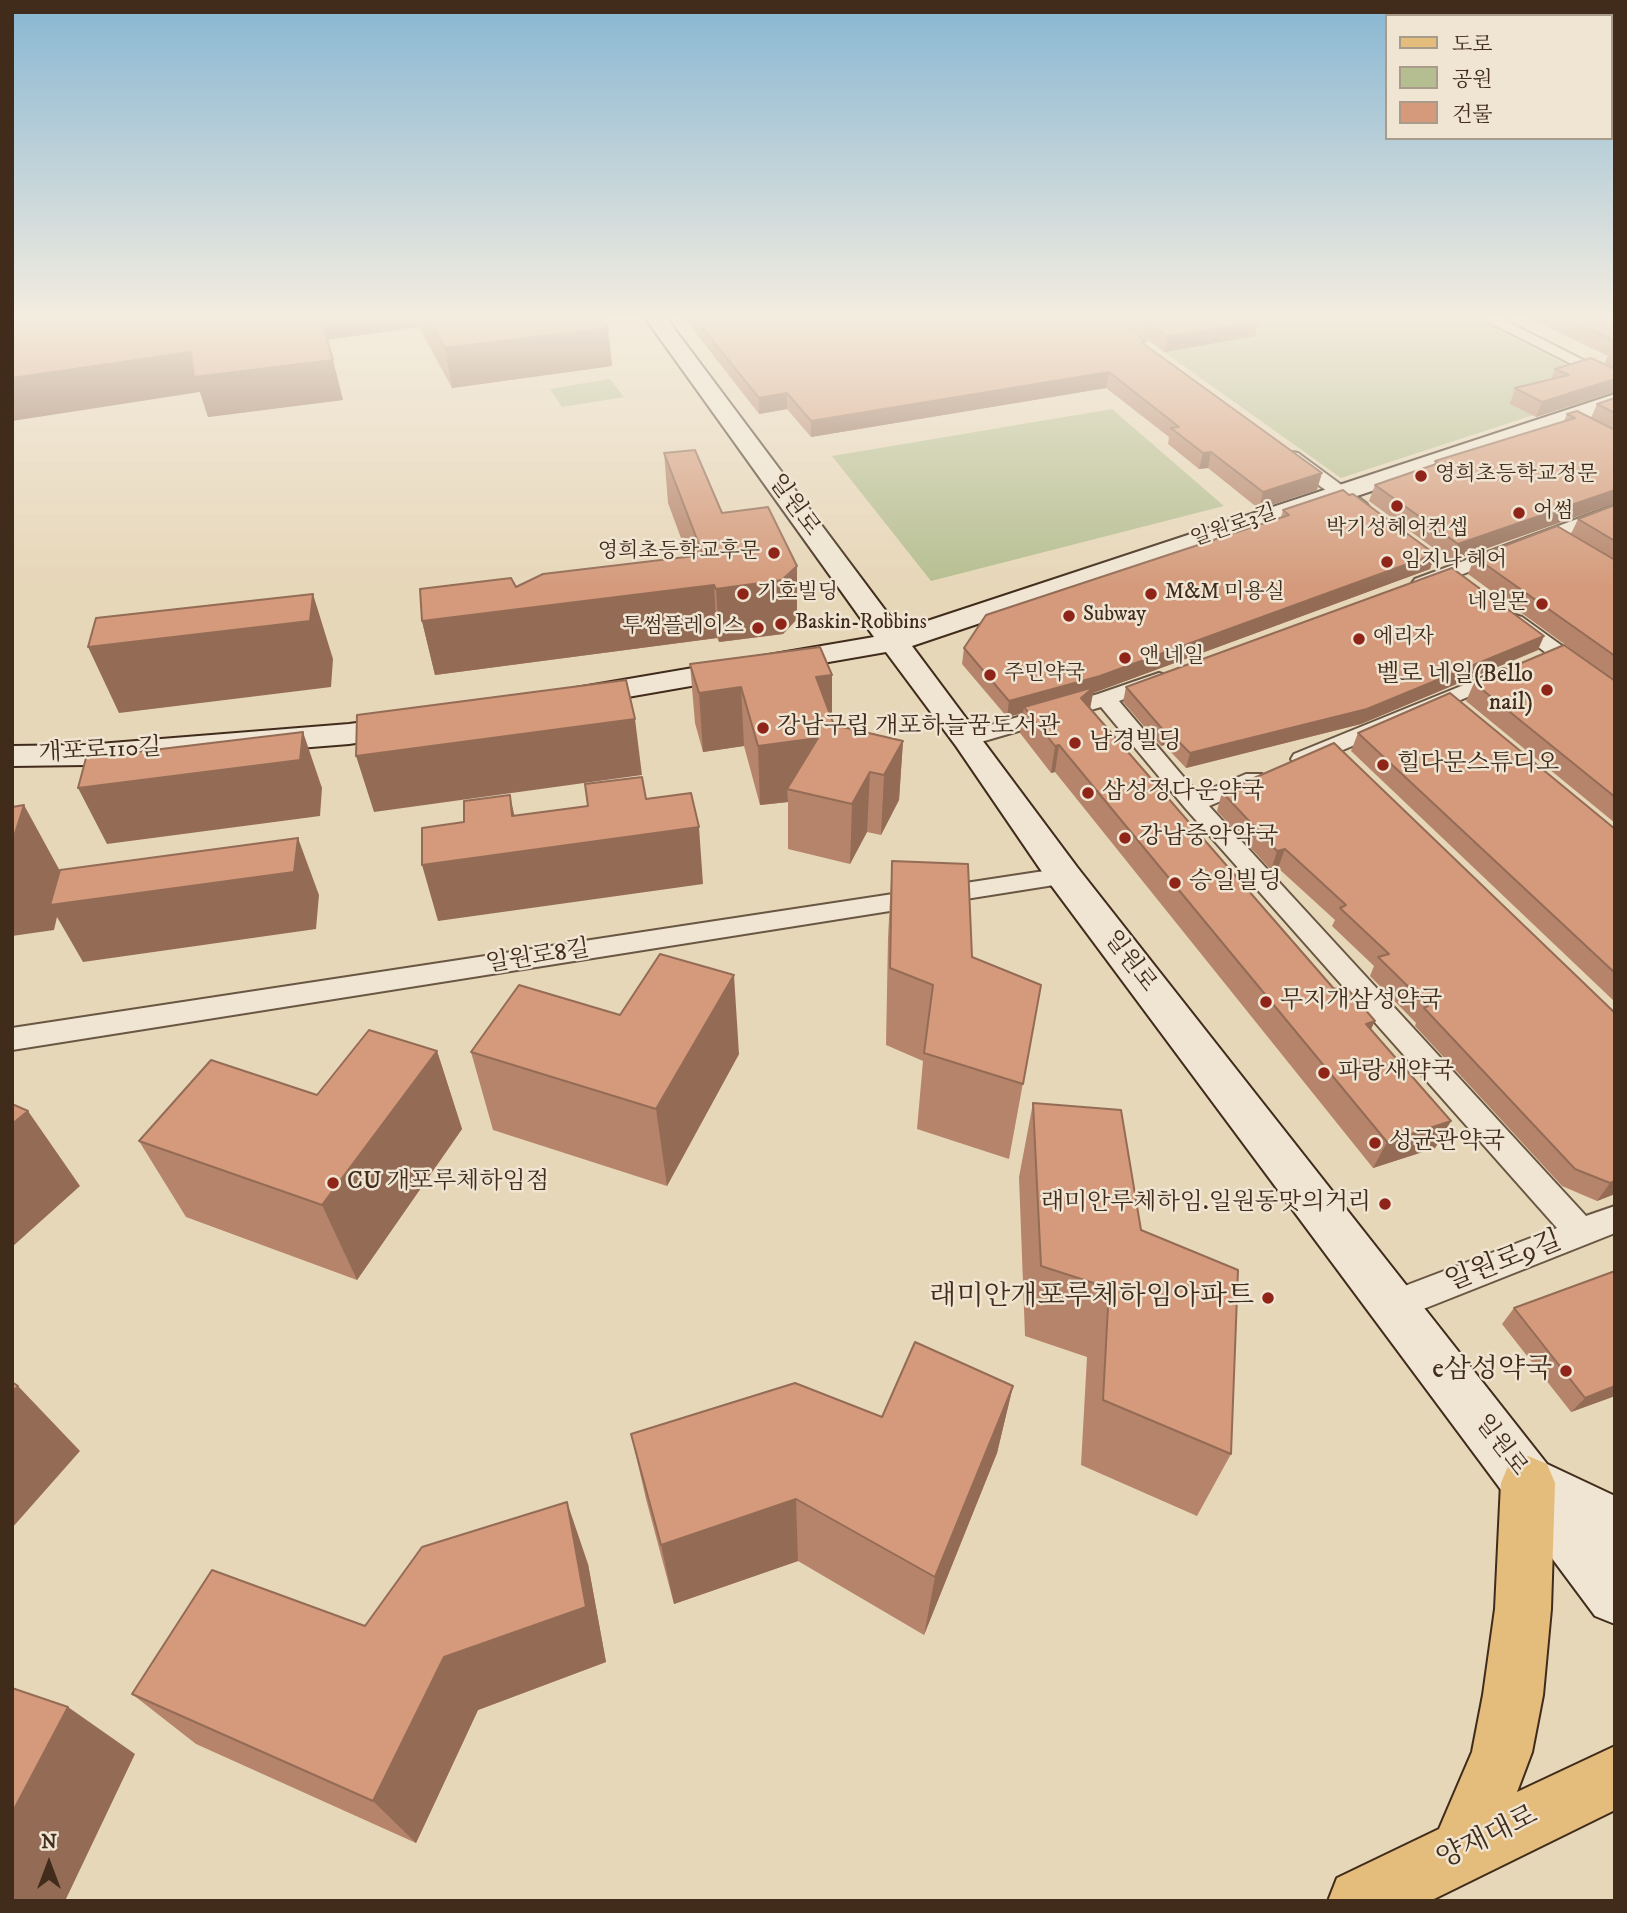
<!DOCTYPE html>
<meta charset="utf-8">
<style>
body{margin:0}
#map{position:relative;width:1627px;height:1913px;overflow:hidden;background:#e7d7b9;font-family:"IM FELL DW Pica","Noto Serif KR",serif}
canvas{display:block}
.frame{position:absolute;inset:0;border:14px solid #412c1c;pointer-events:none}
.legend{position:absolute;left:1385px;top:14px;width:228px;height:126px;box-sizing:border-box;background:#efe5d2;border:2px solid #a99b89;margin:0;padding:9px 12px;list-style:none;font-size:21px;color:#412c1c}
.legend li{display:flex;align-items:center;gap:14px;height:35px}
.legend b{width:35px;border:2px solid #a99b89}
.north{position:absolute;left:14px;top:1829px;width:70px;height:70px;-webkit-text-stroke:5px #efe5d2;paint-order:stroke;rotate:0deg;font-size:19px;font-weight:700;line-height:28px;text-align:center;color:#412c1c}
.north::after{content:'';display:block;margin:auto;width:24px;height:32px;background:#412c1c;clip-path:polygon(50% 0,100% 100%,50% 72%,0 100%)}
</style>
<div id="map">
<canvas width="1627" height="1913"></canvas>
<div class="frame"></div>
<ul class="legend">
<li><b style="height:9px;background:#e4bc7c"></b>도로</li>
<li><b style="height:19px;background:#b5be90"></b>공원</li>
<li><b style="height:19px;background:#d49a7b"></b>건물</li>
</ul>
<div class="north">N</div>
</div>
<script>
const g = document.querySelector('canvas').getContext('2d');
g.lineJoin = 'round';
function fill(path, color) {
  g.fillStyle = color;
  g.fill(path, 'evenodd');
}
function toPath(rows) {
  const path = new Path2D();
  for (const r of rows) {
    path.moveTo(r[0], r[1]);
    for (let i = 2; i < r.length; i += 2) path.lineTo(r[i], r[i + 1]);
  }
  return path;
}
function strokePath(path, color, width, dash) {
  g.strokeStyle = color;
  g.lineWidth = width;
  g.lineCap = dash ? 'butt' : 'round';
  g.setLineDash(dash || []);
  g.stroke(path);
}
function drawText(font, color, halo, rows, align = 'center') {
  g.font = font + ' "IM FELL DW Pica","Noto Serif KR",serif';
  g.lineWidth = 5;
  g.setLineDash([]);
  g.textBaseline = 'middle';
  g.strokeStyle = halo;
  g.fillStyle = color;
  for (const [text, x, y, turn = 0] of rows) {
    g.save();
    g.translate(x, y);
    g.rotate((+turn || 0) * Math.PI / 180);
    g.textAlign = isNaN(turn) ? turn : align;
    if (halo) g.strokeText(text, 0, 0);
    g.fillText(text, 0, 0);
    g.restore();
  }
}
fill(toPath([
 [1162,319,1479,319,1613,389,1341,478,1126,325],
 [610,379,624,397,562,407,550,389],
 [1112,409,1224,506,931,581,832,456]
]), '#b5be90');
const street = toPath([
 [1483,319,1502,319,1615,376,1615,386,1483,319],
 [1292,452,1298,453,1366,503,1369,507,1366,511,1354,511,1286,461,1284,457,1286,453,1292,452],
 [1615,505,1615,516,1429,587,1422,589,1412,583,1415,579,1615,505],
 [1515,615,1522,617,1615,684,1615,700,1608,698,1508,625,1505,621,1508,617,1515,615],
 [1503,669,1510,671,1513,675,1510,679,1310,764,1294,764,1291,759,1294,754,1503,669],
 [1159,673,1166,675,1169,679,1166,683,1119,701,1198,794,1246,774,1262,774,1265,779,1262,784,1209,806,1586,1216,1615,1206,1615,1233,1393,1321,1381,1317,1377,1306,1381,1295,1557,1228,1186,809,1101,707,967,746,959,744,956,739,959,734,1098,694,1159,673],
 [1064,868,1073,870,1076,876,1073,882,12,1050,12,1028,1064,868]
]);
const secondary = toPath([
 [646,319,667,319,900,630,1615,394,1615,409,912,646,1077,867,1547,1464,1615,1496,1615,1624,1595,1616,1051,885,956,746,886,652,576,706,565,704,560,697,565,690,576,688,874,637,646,319],
 [410,716,421,719,426,726,421,733,349,744,86,765,12,766,12,746,86,745,349,724,410,716]
]);
const primary = toPath([
 [1528,1456,1547,1464,1555,1483,1551,1609,1543,1695,1532,1752,1517,1792,1615,1746,1615,1810,1430,1901,1328,1901,1337,1878,1439,1829,1472,1752,1483,1695,1495,1609,1501,1483,1509,1464,1528,1456]
]);
strokePath(street, '#6a5743', 4);
strokePath(secondary, '#412c1c', 4);
strokePath(primary, '#412c1c', 4);
fill(street, '#efe5d2');
fill(secondary, '#efe5d2');
fill(primary, '#e4bc7c');
fill(toPath([
 [12,319,601,319,608,328,612,366,452,388,419,327,327,340,343,400,208,417,200,392],
 [685,319,1117,319,1146,341,1145,345,1317,490,1259,509,1208,468,1199,469,1168,444,1169,437,1106,388,811,437,787,409,759,414],
 [1120,319,1256,319,1255,336,1165,352],
 [1531,319,1615,319,1615,392,1536,417,1510,404,1515,388,1551,380,1555,369,1604,364,1608,356],
 [1615,398,1615,503,1451,561,1369,501,1375,485,1434,465,1435,461,1564,421,1567,414,1591,418,1597,404],
 [664,453,722,513,797,566,797,619,783,634,719,642,717,638,435,675,422,621,516,587,688,557,668,503],
 [1615,505,1615,681,1468,574,1475,557,1571,534,1578,519],
 [1283,510,1435,554,1430,569,1093,693,1090,709,1451,1121,1435,1148,1373,1168,1055,772,1051,773,1020,733,1023,713,1007,717,962,664,964,648,1281,517],
 [1538,650,1361,724,1186,768,1164,745,1161,746,1123,702,1126,687],
 [690,664,832,720,834,725,903,741,899,800,881,835,867,832,850,864,788,849,788,802,760,805,744,746,703,752,695,723],
 [1615,681,1615,823,1466,701,1474,683],
 [1358,733,1615,829,1615,1002,1351,751],
 [1222,792,1615,1013,1615,1194,1597,1201,1562,1186,1415,1026,1416,1023,1370,976,1374,966,1332,926,1335,920,1278,868,1271,870,1217,811],
 [892,861,972,957,1041,985,1009,1159,917,1129,923,1061,886,1045,888,938],
 [437,1051,462,1129,357,1280,186,1217,139,1141,317,1095],
 [471,1052,739,1054,667,1186,493,1130],
 [1033,1103,1141,1230,1231,1454,1197,1516,1081,1465,1087,1357,1025,1336,1019,1177],
 [1514,1308,1615,1396,1571,1412,1502,1324],
 [1013,1386,997,1453,924,1635,798,1561,674,1604,646,1499,631,1434,882,1417],
 [588,1564,606,1662,478,1710,416,1843,196,1744,132,1694,365,1626]
]), '#b6846a');
fill(toPath([
 [321,319,417,319,419,327,326,340],
 [1258,321,1255,336,1165,352,1168,337],
 [608,328,612,366,452,388,445,348],
 [191,352,333,360,343,400,208,417,200,392,12,421,12,378],
 [1109,372,1106,388,811,437,811,421],
 [1615,379,1615,392,1536,417,1542,402],
 [787,393,787,409,759,414,759,398],
 [1211,452,1208,468,1199,469,1203,453],
 [1322,473,1317,490,1259,509,1263,492],
 [1615,490,1615,503,1451,561,1458,544],
 [1435,554,1430,569,1093,693,1089,713,1024,707,1023,713,1007,717,1009,701],
 [797,566,797,619,783,634,719,642,716,589],
 [714,585,717,638,435,675,422,621],
 [313,594,333,659,331,687,119,713,88,647],
 [1544,636,1538,650,1361,724,1186,768,1190,753],
 [832,675,832,733,816,677],
 [741,687,744,746,703,752,699,693],
 [635,719,642,775,374,812,356,756],
 [1167,730,1164,745,1161,746,1164,731],
 [303,732,322,788,320,816,107,844,78,788],
 [818,738,787,789,788,802,760,805,758,746],
 [903,741,899,800,881,835,884,775],
 [1059,745,1055,772,1051,773,1055,746],
 [870,772,867,832,850,864,852,804],
 [510,795,522,851,699,827,703,884,438,921,422,865,512,816],
 [24,805,66,882,298,838,319,895,316,929,83,962,57,917,54,930,12,936,12,843],
 [1285,849,1278,868,1271,870,1277,851],
 [734,975,739,1054,667,1186,656,1109],
 [1375,1021,1362,1048,1366,1024],
 [437,1051,462,1129,357,1280,322,1205],
 [28,1111,80,1186,12,1247,12,1124],
 [1451,1121,1435,1148,1373,1168,1387,1142],
 [1615,1181,1615,1194,1597,1201,1610,1183],
 [18,1386,80,1451,12,1528,12,1392],
 [1013,1386,997,1453,924,1635,935,1577],
 [1615,1386,1615,1396,1571,1412,1585,1398],
 [796,1499,798,1561,674,1604,661,1545],
 [567,1502,588,1564,606,1662,478,1710,416,1843,373,1801,444,1657],
 [68,1707,135,1754,65,1901,12,1901,12,1813]
]), '#946c56');
const building = toPath([
 [12,319,321,319,333,360,194,377,191,352,12,378,12,319],
 [428,319,601,319,608,328,445,348,428,319],
 [695,319,1117,319,1146,341,1141,342,1322,473,1263,492,1211,452,1203,453,1171,428,1179,427,1109,372,811,421,787,393,759,398,695,319],
 [1143,319,1256,319,1258,321,1168,337,1143,319],
 [1568,319,1615,319,1615,341,1568,319],
 [1591,358,1615,369,1615,379,1542,402,1515,388,1569,375,1555,369,1591,358],
 [1615,398,1615,413,1597,404,1615,398],
 [1577,411,1615,430,1615,490,1458,544,1375,485,1439,463,1435,461,1575,418,1567,414,1577,411],
 [695,450,722,513,768,507,797,566,782,580,716,589,714,585,422,621,420,589,511,578,516,587,543,574,703,555,664,453,695,450],
 [1343,490,1349,495,1353,494,1435,554,1100,676,1009,701,964,648,986,615,1289,515,1283,510,1343,490],
 [1615,505,1615,541,1578,519,1615,505],
 [1557,526,1615,560,1615,656,1475,557,1557,526],
 [1452,568,1544,636,1367,709,1190,753,1167,730,1164,731,1126,687,1452,568],
 [313,594,310,621,88,647,96,618,313,594],
 [1564,645,1615,681,1615,797,1474,683,1564,645],
 [820,647,832,675,816,677,834,725,903,741,884,775,870,772,852,804,787,789,818,738,758,746,741,687,699,693,690,664,820,647],
 [626,680,635,719,356,756,357,715,626,680],
 [1094,687,1081,698,1334,989,1345,986,1375,1021,1366,1024,1451,1121,1387,1142,1059,745,1055,746,1024,707,1094,687],
 [1450,693,1615,829,1615,973,1358,733,1450,693],
 [303,732,300,760,78,788,86,758,303,732],
 [1334,743,1615,1013,1615,1181,1610,1183,1575,1169,1424,1008,1428,1006,1378,957,1389,954,1340,908,1346,905,1285,849,1277,851,1222,792,1334,743],
 [642,777,646,799,691,793,699,827,422,865,422,828,464,822,464,801,510,795,512,816,588,806,585,784,642,777],
 [24,805,12,843,12,807,24,805],
 [298,838,294,872,50,905,60,870,298,838],
 [892,861,968,864,972,957,1041,985,1023,1084,924,1053,933,985,890,968,892,861],
 [660,954,734,975,656,1109,471,1052,519,985,620,1015,660,954],
 [369,1030,437,1051,322,1205,139,1141,211,1060,317,1095,369,1030],
 [1033,1103,1121,1110,1141,1230,1238,1270,1231,1454,1103,1400,1109,1288,1041,1266,1033,1103],
 [12,1104,28,1111,12,1124,12,1104],
 [1615,1271,1615,1386,1585,1398,1514,1308,1615,1271],
 [915,1342,1013,1386,935,1577,796,1499,661,1545,631,1434,795,1383,882,1417,915,1342],
 [12,1382,18,1386,12,1392,12,1382],
 [567,1502,586,1607,444,1657,373,1801,132,1694,212,1570,365,1626,422,1547,567,1502],
 [12,1688,68,1707,12,1813,12,1688]
]);
fill(building, '#d49a7b');
strokePath(building, '#946c56', 2);
const sky = g.createLinearGradient(0, 0, 0, 587);
sky.addColorStop(0, '#87b6d2');
sky.addColorStop(0.54, '#f4ede0');
sky.addColorStop(1, '#f4ede000');
g.fillStyle = sky;
g.fillRect(0, 0, 1627, 587);
for (const [x, y, r, color] of [
 [1421,476,7,"#8f2418"],
 [1397,506,7,"#8f2418"],
 [1519,513,7,"#8f2418"],
 [774,553,7,"#8f2418"],
 [1387,562,7,"#8f2418"],
 [743,594,7,"#8f2418"],
 [1151,594,7,"#8f2418"],
 [1542,604,7,"#8f2418"],
 [1069,616,7,"#8f2418"],
 [781,624,7,"#8f2418"],
 [758,628,7,"#8f2418"],
 [1359,639,7,"#8f2418"],
 [1125,658,7,"#8f2418"],
 [990,675,7,"#8f2418"],
 [1547,690,7,"#8f2418"],
 [763,728,7,"#8f2418"],
 [1075,743,7,"#8f2418"],
 [1383,765,7,"#8f2418"],
 [1088,793,7,"#8f2418"],
 [1125,838,7,"#8f2418"],
 [1175,883,7,"#8f2418"],
 [1266,1002,7,"#8f2418"],
 [1324,1073,7,"#8f2418"],
 [1375,1143,7,"#8f2418"],
 [333,1183,7,"#8f2418"],
 [1385,1204,7,"#8f2418"],
 [1268,1298,7,"#8f2418"],
 [1566,1371,7,"#8f2418"]
]) {
  const dot = new Path2D();
  dot.arc(x, y, r, 0, 2 * Math.PI);
  g.fillStyle = color;
  g.fill(dot);
  strokePath(dot, '#efe5d2', 2.5);
}
drawText('21px', '#412c1c', '#efe5d2', [
 ["영희초등학교정문",1435,476],
 ["어썸",1533,513],
 ["박기성헤어컨셉",1397,530,"center"],
 ["영희초등학교후문",760,553,"right"],
 ["임지나 헤어",1401,562],
 ["기호빌딩",757,594],
 ["M&M 미용실",1165,594],
 ["네일몬",1528,604,"right"],
 ["Subway",1083,616],
 ["Baskin-Robbins",795,624],
 ["투썸플레이스",744,628,"right"],
 ["에리자",1373,639],
 ["앤 네일",1139,658],
 ["주민약국",1004,675]
], 'left');
drawText('21px', '#412c1c', '#efe5d2', [
 ["일원로3길",1234,527,-19]
]);
drawText('24px', '#412c1c', '#efe5d2', [
 ["일원로",793,506,54],
 ["개포로110길",100,752,-3],
 ["일원로8길",538,958,-9],
 ["일원로",1129,962,53],
 ["일원로",1500,1446,53]
]);
drawText('24px', '#412c1c', '#efe5d2', [
 ["벨로 네일(Bello",1533,676,"right"],
 ["nail)",1533,704,"right"],
 ["강남구립 개포하늘꿈도서관",777,728],
 ["남경빌딩",1089,743],
 ["힐다문스튜디오",1397,765],
 ["삼성정다운약국",1102,793],
 ["강남중악약국",1139,838],
 ["승일빌딩",1189,883],
 ["무지개삼성약국",1280,1002],
 ["파랑새약국",1338,1073],
 ["성균관약국",1389,1143],
 ["CU 개포루체하임점",347,1183],
 ["래미안루체하임.일원동맛의거리",1371,1204,"right"]
], 'left');
drawText('28px', '#412c1c', '#efe5d2', [
 ["일원로9길",1504,1263,-21],
 ["양재대로",1488,1839,-26]
]);
drawText('28px', '#412c1c', '#efe5d2', [
 ["래미안개포루체하임아파트",1254,1298],
 ["e삼성약국",1552,1371]
], 'right');
</script>
